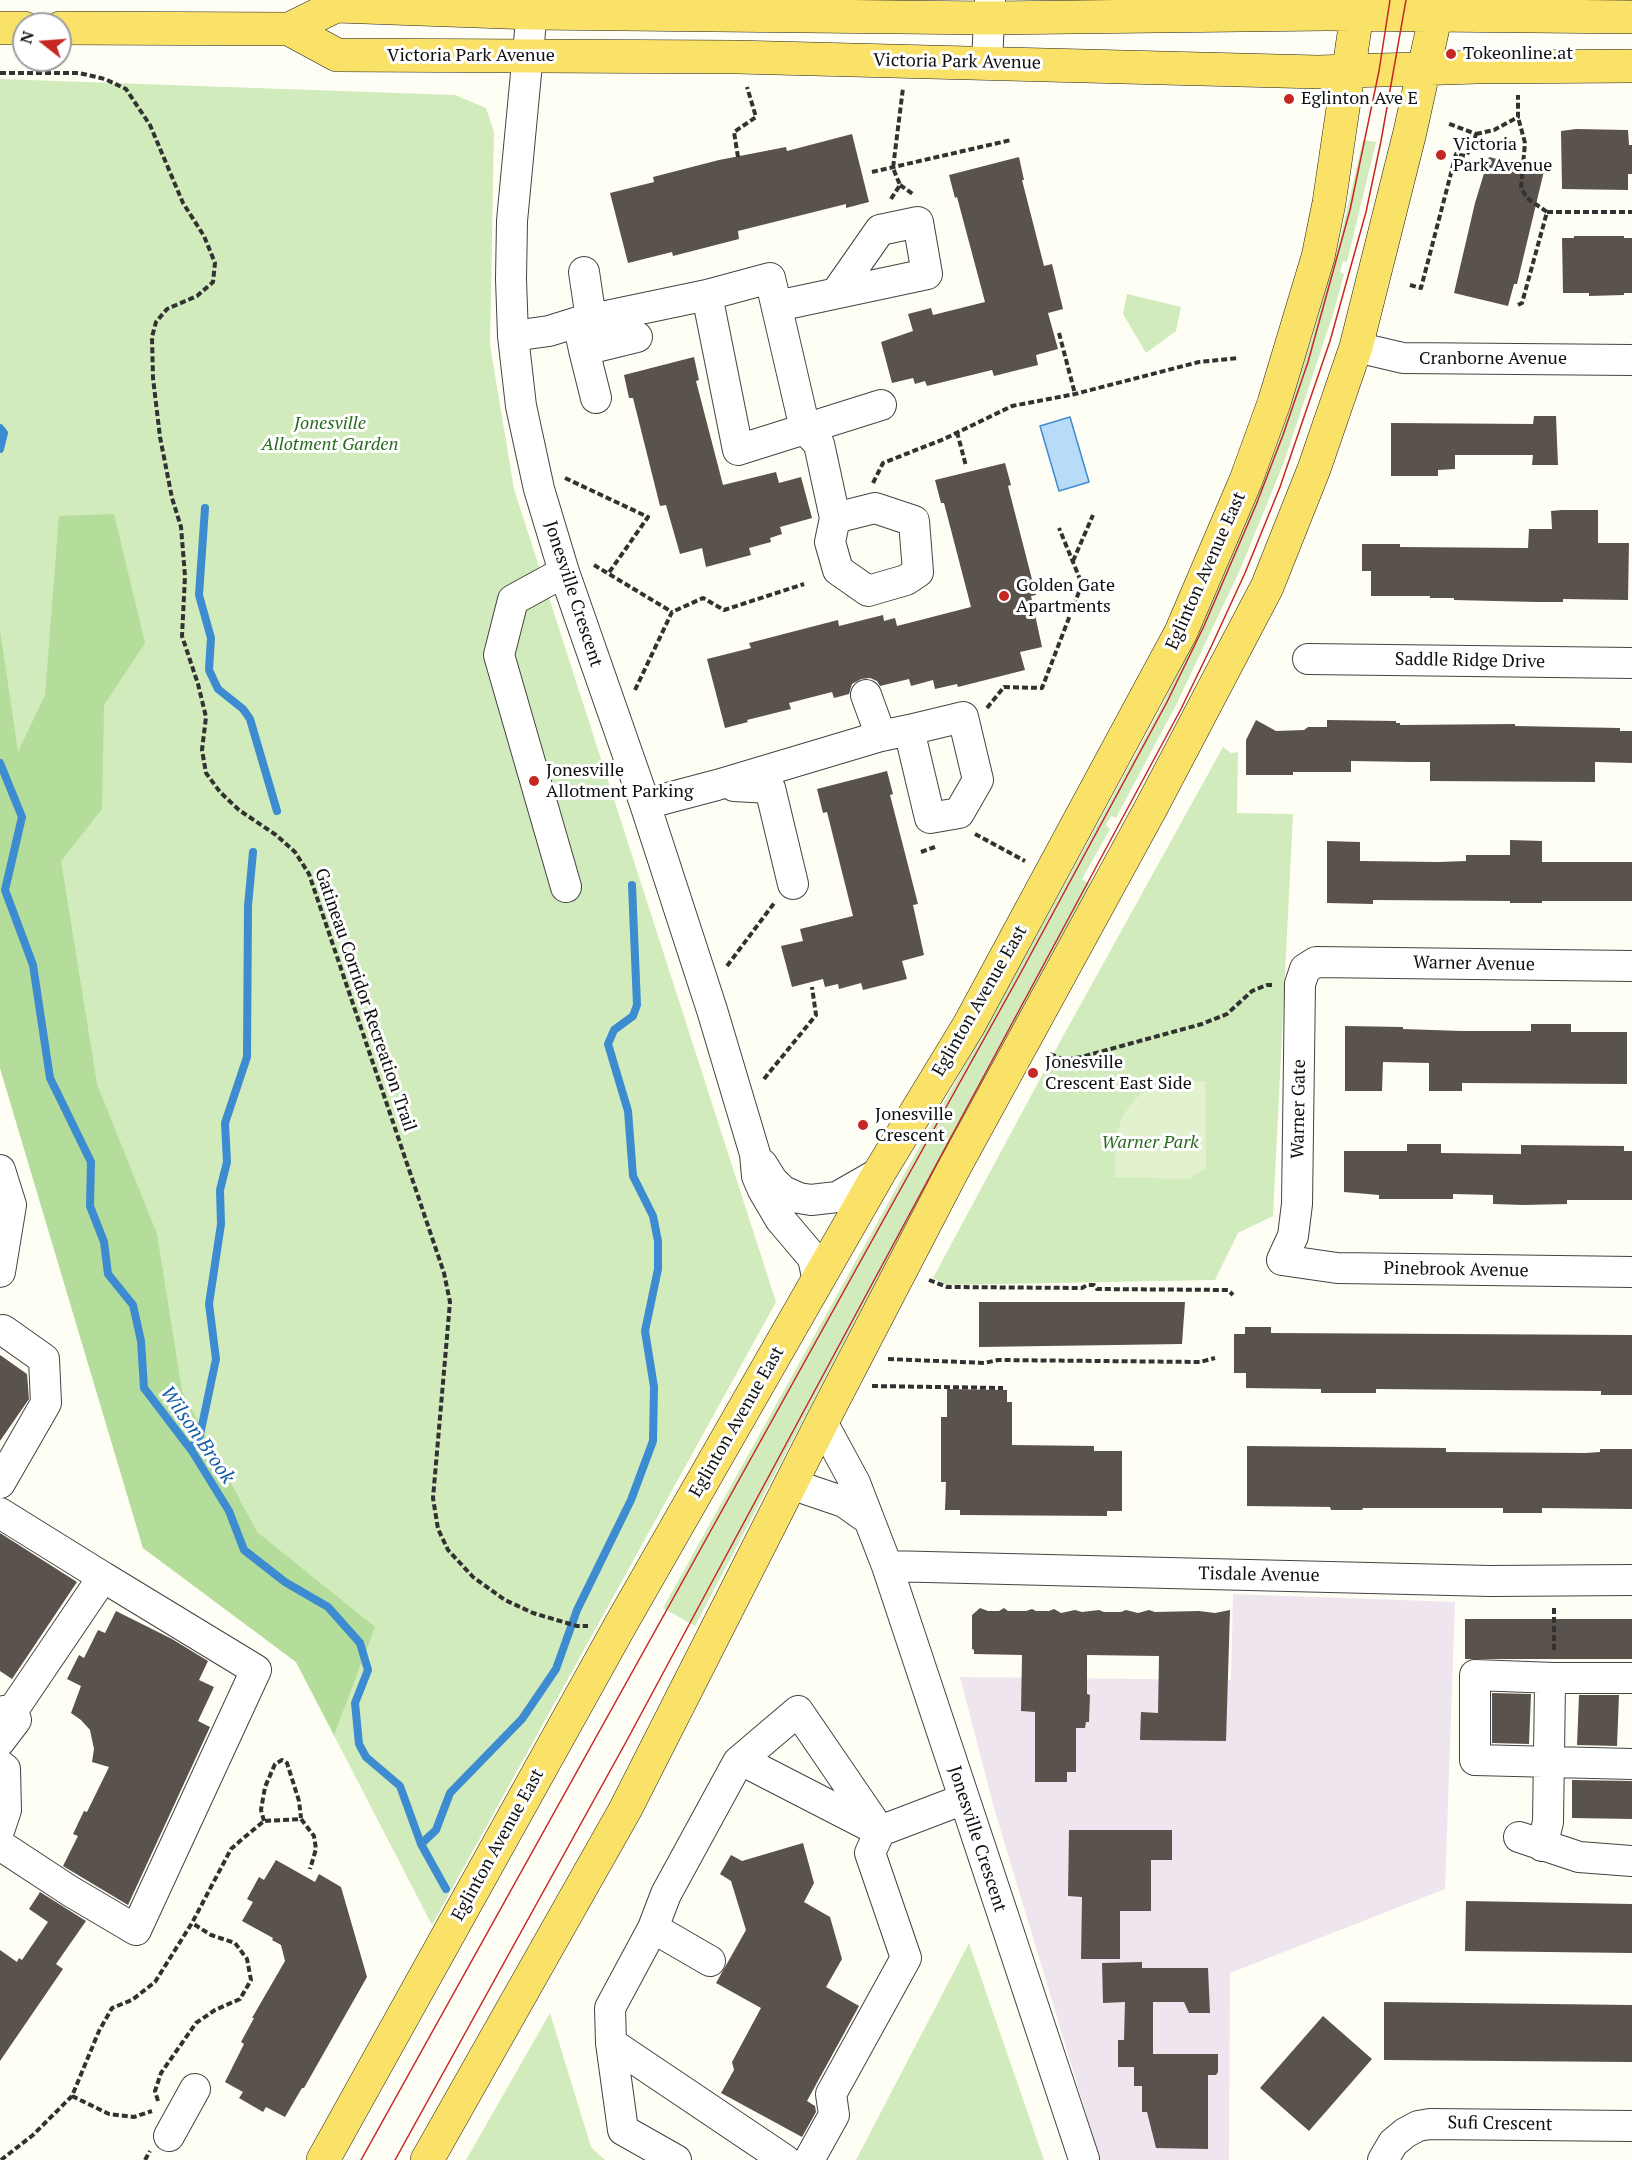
<!DOCTYPE html>
<style>
body{margin:0}
#map{position:relative;width:1632px;height:2160px;overflow:hidden;background:#fffef4;font-family:"PT Serif",serif}
canvas{display:block}
.north{position:absolute;left:12px;top:12px;width:60px;height:60px;box-sizing:border-box;background:#fff;border:2px solid #9f9f9f;border-radius:50%;rotate:287deg;font-size:16px;font-weight:700;line-height:24px;text-align:center;color:#101010}
.north::after{content:'';display:block;margin:auto;width:21px;height:27px;background:#c52824;clip-path:polygon(50% 0,100% 100%,50% 72%,0 100%)}
</style>
<div id="map">
<canvas width="1632" height="2160"></canvas>
<div class="north">N</div>
</div>
<script>
const g = document.querySelector('canvas').getContext('2d');
g.lineJoin = 'round';
function fill(path, color) {
  g.fillStyle = color;
  g.fill(path, 'evenodd');
}
function toPath(rows) {
  const path = new Path2D();
  for (const r of rows) {
    path.moveTo(r[0], r[1]);
    for (let i = 2; i < r.length; i += 2) path.lineTo(r[i], r[i + 1]);
  }
  return path;
}
function strokePath(path, color, width, dash) {
  g.strokeStyle = color;
  g.lineWidth = width;
  g.lineCap = dash ? 'butt' : 'round';
  g.setLineDash(dash || []);
  g.stroke(path);
}
function drawText(font, color, halo, rows, align = 'center') {
  g.font = font + ' "PT Serif",serif';
  g.lineWidth = 6;
  g.setLineDash([]);
  g.textBaseline = 'middle';
  g.strokeStyle = halo;
  g.fillStyle = color;
  for (const [text, x, y, turn = 0] of rows) {
    g.save();
    g.translate(x, y);
    g.rotate((+turn || 0) * Math.PI / 180);
    g.textAlign = isNaN(turn) ? turn : align;
    if (halo) g.strokeText(text, 0, 0);
    g.fillText(text, 0, 0);
    g.restore();
  }
}
fill(toPath([
 [1233,1594,1455,1602,1445,1889,1230,1973,1229,2160,1100,2160,994,1808,960,1677,1231,1680]
]), '#eee5ef');
fill(toPath([
 [0,79,455,95,486,108,494,132,490,345,514,489,776,1302,432,1925,296,1662,143,1548,0,1068],
 [1363,140,1376,142,1347,262,1343,261,1340,272,1344,274,1333,314,1284,462,1240,570,1176,705,1116,818,1111,816,1106,825,1110,829,1082,879,1090,884,938,1163,695,1626,663,1608,1030,948,1160,710,1214,598,1275,449,1311,341,1338,248],
 [1127,294,1181,307,1176,331,1146,353,1123,314],
 [1223,747,1231,753,1238,752,1237,813,1293,814,1273,1216,1238,1233,1215,1280,946,1285,933,1278,1061,1040],
 [969,1943,1044,2160,856,2160],
 [550,2013,591,2147,605,2160,466,2160]
]), '#d1ebbc');
fill(toPath([
 [114,514,145,643,104,705,102,809,61,861,97,1084,157,1234,182,1391,257,1532,375,1627,334,1735,296,1662,143,1548,0,1068,0,630,18,752,45,695,59,516]
]), '#b4dc9b');
fill(toPath([
 [1205,1081,1206,1168,1189,1179,1115,1177,1115,1142,1122,1117,1137,1097,1159,1084]
]), '#e3f2ce');
const water = toPath([
 [1070,417,1089,482,1059,491,1040,426,1070,417]
]);
fill(water, '#b7dbf8');
strokePath(water, '#3d8bd0', 1.5);
strokePath(toPath([
 [0,428,4,433,0,449],
 [205,508,199,595,211,638,209,670,218,689,243,709,250,719,277,811],
 [0,763,22,817,5,890,33,965,50,1078,91,1162,90,1206,104,1242,108,1274,133,1305,141,1341,144,1388,192,1451,229,1511,244,1550,285,1582,328,1607,360,1643,368,1670,355,1703,359,1744,366,1757,400,1786,421,1844,446,1889],
 [191,1449,200,1435,216,1359,209,1304,221,1224,220,1190,227,1162,225,1123,247,1057,248,906,253,852],
 [421,1844,436,1830,450,1793,522,1719,556,1669,577,1610,631,1500,653,1441,654,1387,645,1331,658,1269,658,1241,653,1216,633,1176,628,1111,608,1044,614,1030,633,1016,637,1005,632,885]
]), '#3d8bd0', 8);
fill(toPath([
 [1576,129,1628,130,1629,145,1632,145,1632,174,1628,174,1628,190,1562,189,1561,131],
 [852,134,869,202,846,208,846,204,738,231,739,239,673,256,672,252,628,263,610,193,654,182,653,177,719,160,786,147,787,151],
 [1019,157,1024,180,1022,180,1044,266,1052,264,1063,309,1048,313,1058,349,1036,355,1038,365,994,376,992,370,927,386,925,381,915,384,913,378,892,383,881,342,913,331,908,314,931,308,933,315,985,302,957,197,955,198,949,175],
 [1489,157,1544,171,1517,284,1514,284,1508,306,1454,293,1475,203],
 [1574,236,1624,236,1624,238,1632,238,1632,293,1624,293,1624,295,1589,296,1589,293,1563,293,1562,238,1574,238],
 [694,357,699,380,696,381,723,485,776,472,779,483,801,477,812,518,780,527,782,534,770,538,771,542,749,548,751,555,706,567,702,548,680,554,666,505,660,506,633,398,629,398,624,375],
 [1534,416,1556,416,1558,465,1532,465,1533,455,1455,455,1455,469,1438,470,1438,476,1391,476,1391,423,1533,424],
 [1005,463,1011,485,1008,486,1036,595,1031,596,1042,647,1020,652,1025,670,958,687,957,684,935,689,933,680,911,686,909,679,880,686,877,681,870,678,861,679,852,684,849,694,834,698,832,692,789,703,791,709,747,720,748,722,725,728,707,659,751,648,749,643,838,620,839,626,883,615,884,621,895,618,897,626,971,607,944,503,941,503,935,480],
 [1562,510,1598,510,1598,543,1629,543,1628,600,1563,599,1563,602,1537,602,1454,600,1454,598,1430,598,1430,596,1371,596,1371,571,1362,571,1362,544,1400,544,1400,547,1528,548,1529,529,1552,529,1551,511],
 [1256,720,1276,731,1304,730,1308,727,1327,727,1327,720,1396,721,1396,723,1400,723,1400,725,1515,724,1515,726,1620,728,1620,731,1632,731,1632,763,1595,762,1595,782,1430,781,1430,762,1411,762,1351,761,1351,772,1293,772,1293,775,1246,775,1246,740],
 [887,771,893,794,890,795,918,904,913,905,924,955,902,961,907,979,863,990,861,983,839,989,838,984,825,987,823,979,792,987,781,946,803,941,800,929,853,916,827,812,823,813,817,789],
 [1510,840,1542,841,1542,862,1632,862,1632,901,1542,901,1542,903,1510,903,1510,901,1373,900,1373,904,1327,903,1327,841,1360,842,1360,861,1438,862,1466,861,1466,855,1510,855],
 [1531,1024,1571,1024,1571,1032,1627,1032,1627,1084,1462,1083,1462,1091,1429,1091,1429,1063,1383,1062,1382,1091,1345,1091,1345,1026,1403,1027,1403,1029,1462,1031,1531,1031],
 [1407,1144,1441,1144,1441,1153,1521,1154,1521,1145,1624,1146,1624,1151,1632,1151,1632,1200,1567,1200,1567,1204,1523,1205,1493,1204,1493,1195,1453,1194,1453,1199,1379,1199,1379,1195,1344,1192,1344,1151,1407,1151],
 [979,1302,1185,1302,1182,1344,979,1347],
 [1245,1327,1271,1327,1271,1333,1632,1335,1632,1395,1601,1395,1601,1391,1376,1389,1376,1393,1321,1393,1321,1389,1246,1388,1246,1373,1234,1373,1234,1334,1245,1334],
 [0,1355,27,1374,29,1399,0,1441],
 [947,1389,1007,1390,1007,1402,1012,1402,1012,1445,1094,1446,1094,1451,1122,1451,1122,1511,1107,1511,1107,1516,960,1515,960,1510,945,1510,946,1482,941,1482,941,1417,947,1417],
 [1247,1446,1446,1448,1446,1452,1586,1453,1600,1452,1600,1449,1632,1449,1632,1509,1542,1508,1542,1513,1503,1513,1503,1508,1363,1508,1362,1510,1331,1510,1330,1507,1247,1506],
 [0,1533,77,1582,12,1679,0,1671],
 [980,1608,988,1611,999,1611,1004,1608,1008,1611,1026,1611,1032,1609,1036,1611,1049,1611,1054,1609,1061,1613,1075,1610,1082,1612,1099,1610,1104,1612,1121,1612,1126,1610,1138,1613,1149,1610,1155,1612,1199,1611,1215,1613,1230,1610,1226,1741,1140,1740,1141,1712,1158,1713,1159,1656,1087,1655,1087,1694,1090,1695,1089,1722,1086,1722,1085,1728,1076,1728,1076,1772,1067,1772,1067,1782,1035,1782,1035,1712,1021,1711,1022,1655,974,1654,974,1650,972,1649,972,1615],
 [116,1611,172,1639,208,1661,199,1680,214,1687,198,1721,210,1727,128,1905,63,1866,78,1836,73,1834,84,1811,87,1812,109,1767,92,1762,94,1749,90,1730,81,1720,71,1713,81,1686,67,1679,79,1655,84,1658,98,1630,105,1633],
 [1465,1619,1632,1619,1632,1659,1465,1659],
 [1492,1693,1531,1694,1529,1744,1492,1743],
 [1579,1695,1619,1695,1617,1746,1577,1745],
 [1572,1780,1632,1781,1632,1819,1572,1818],
 [1069,1830,1172,1830,1172,1860,1151,1860,1151,1911,1120,1911,1120,1959,1081,1959,1082,1897,1068,1896],
 [803,1843,814,1883,804,1902,830,1917,842,1959,826,1987,859,2006,807,2101,815,2106,816,2112,802,2137,721,2093,734,2070,732,2062,761,2008,716,1983,746,1930,731,1881,720,1874,731,1855,742,1861],
 [276,1860,315,1882,319,1874,341,1887,367,1977,304,2088,302,2088,285,2117,266,2107,263,2112,239,2098,243,2092,225,2082,244,2044,241,2042,254,2018,252,2018,285,1961,281,1945,272,1940,273,1938,242,1921,253,1902,247,1899,259,1877,264,1880],
 [40,1892,86,1921,56,1964,63,1969,0,2061,0,1950,17,1962,19,1958,22,1960,48,1922,29,1909],
 [1466,1901,1632,1904,1632,1953,1465,1951],
 [1142,1962,1142,1968,1208,1968,1210,2013,1189,2013,1184,2002,1153,2002,1153,2054,1218,2054,1218,2072,1216,2075,1208,2075,1208,2149,1156,2148,1147,2112,1142,2112,1142,2086,1134,2086,1134,2067,1118,2067,1118,2040,1124,2040,1125,2002,1103,2003,1102,1963],
 [1384,2002,1632,2005,1632,2062,1384,2060],
 [1323,2016,1372,2059,1309,2131,1260,2088]
]), '#5a524c');
const minor = toPath([
 [533,0,512,221,511,279,513,336,521,406,539,489,564,572,645,804,712,1010,755,1154,757,1176,763,1190,780,1219,813,1258,818,1281],
 [987,62,990,0],
 [584,272,591,319],
 [707,295,770,278,805,429,819,444,835,518,830,542,838,570,868,591,906,580,918,572,914,521,875,508,835,518],
 [777,306,927,274,918,222,880,230,836,293],
 [578,322,584,350,637,337],
 [513,336,549,331,578,322,707,295,738,450,881,405],
 [1356,347,1403,358,1632,360],
 [584,350,596,398],
 [564,572,513,600,499,655,566,887],
 [1308,659,1632,663],
 [866,695,881,736],
 [734,786,770,788,793,884],
 [645,804,717,785,881,736,909,730,963,717,978,780,959,813,930,818,909,730],
 [1632,966,1316,962,1305,969,1300,984,1297,1204,1293,1236,1282,1260,1337,1268,1632,1272],
 [762,1164,772,1180,783,1191,799,1198,811,1200,837,1197,879,1173],
 [0,1170,11,1205,0,1272],
 [822,1422,855,1483,887,1566,1084,2159],
 [0,1483,46,1403,44,1359,3,1330],
 [791,1484,844,1502,868,1519],
 [0,1513,103,1577],
 [887,1566,1490,1581,1632,1580],
 [1554,1678,1475,1675,1475,1760,1632,1764],
 [0,1715,4,1711,13,1710,16,1720,0,1741],
 [741,1760,877,1830],
 [0,1765,5,1769,6,1810,0,1828],
 [1519,1837,1579,1857,1632,1861],
 [0,1845,70,1891,136,1930,256,1670,103,1577,13,1710],
 [1542,1846,1548,1822,1550,1685,1554,1678,1632,1678],
 [653,1928,710,1961],
 [611,2043,623,2130,676,2160],
 [169,2136,195,2089],
 [785,2160,611,2043,610,2008,653,1928,666,1894,738,1762,798,1711,880,1831],
 [809,2160,834,2115,831,2094,906,1958,870,1853,880,1831,964,1799],
 [1383,2160,1393,2143,1405,2133,1418,2126,1430,2124,1632,2126]
]);
const major = toPath([
 [0,28,24,28],
 [60,28,289,29,336,6,532,13,989,18,1327,14,1632,17],
 [289,29,337,55,736,57,1318,72,1477,67,1632,66],
 [323,2160,621,1624,879,1173,969,1025,1181,632,1246,480,1274,403,1318,257,1329,203,1359,0],
 [427,2160,625,1810,822,1422,953,1170,1152,806,1267,587,1314,469,1356,347,1410,132,1439,0]
]);
strokePath(minor, '#434343', 32);
strokePath(major, '#212121', 34);
strokePath(toPath([
 [0,73,79,73,105,79,126,89,150,125,183,203,204,236,215,263,213,282,197,296,167,309,156,322,152,337,153,378,160,437,172,498,181,527,185,576,182,636,198,684,206,717,202,750,206,773,220,792,239,810,276,835,295,852,309,874,444,1273,450,1302,433,1498,438,1529,448,1550,473,1577,505,1600,533,1613,577,1626,588,1626],
 [1476,134,1494,130,1518,117,1518,95],
 [738,157,734,132,756,117,747,87],
 [872,172,1011,140],
 [900,185,914,195],
 [891,199,900,185,893,168,903,88],
 [1547,212,1632,212],
 [1410,285,1421,288,1456,154,1465,156,1472,148,1476,134,1447,123],
 [1518,305,1522,303,1547,212,1527,198,1521,188,1525,143,1518,117],
 [1059,333,1075,394],
 [957,432,966,466],
 [565,478,648,517,608,574],
 [873,483,883,463,944,439,1012,406,1075,394,1199,362,1239,358],
 [1073,561,1093,515],
 [594,565,672,612],
 [635,690,672,612,703,598,724,610,804,584],
 [987,708,1004,687,1042,688,1082,584,1059,528],
 [975,834,1025,861],
 [921,852,935,847],
 [727,966,775,902],
 [1050,1054,1065,1060,1081,1057,1202,1024,1227,1014,1252,991,1267,985,1272,985],
 [764,1079,816,1015,812,987],
 [929,1280,947,1287,1082,1288,1087,1285,1094,1285,1097,1289,1228,1290,1233,1295],
 [888,1359,984,1363,998,1360,1200,1362,1215,1358],
 [872,1386,1003,1388],
 [1554,1608,1554,1651],
 [264,1821,261,1810,265,1787,275,1764,282,1760,287,1763,299,1801,301,1818],
 [72,2096,109,2114,134,2117,152,2111],
 [158,2101,155,2091,161,2073,196,2023,215,2010,240,1999,251,1980,247,1959,235,1943,211,1935,192,1923],
 [1,2160,33,2135,72,2096,99,2031,112,2008,132,2000,155,1982,192,1923,231,1849,240,1841,264,1821,301,1819,314,1836,316,1849,310,1869],
 [145,2160,150,2151]
]), '#323232', 4, [6, 3]);
strokePath(minor, '#fff', 30);
strokePath(major, '#fae168', 33);
strokePath(toPath([
 [361,2160,1019,976,1167,702,1204,626,1256,505,1283,435,1308,362,1350,210,1379,71,1390,0],
 [395,2160,626,1742,1181,709,1211,647,1245,573,1280,487,1330,341,1366,212,1381,141,1406,0]
]), '#c52824', 1.5);
for (const [x, y, r, color] of [
 [1451,54,6,"#c52824"],
 [1289,99,6,"#c52824"],
 [1441,155,6,"#c52824"],
 [1004,596,6,"#c52824"],
 [534,781,6,"#c52824"],
 [1033,1073,6,"#c52824"],
 [863,1125,6,"#c52824"]
]) {
  const dot = new Path2D();
  dot.arc(x, y, r, 0, 2 * Math.PI);
  g.fillStyle = color;
  g.fill(dot);
  strokePath(dot, '#fff', 2);
}
drawText('18px', '#101010', '#fff', [
 ["Tokeonline.at",1463,54],
 ["Eglinton Ave E",1301,99],
 ["Victoria",1453,145],
 ["Park Avenue",1453,166],
 ["Golden Gate",1016,586],
 ["Apartments",1016,607],
 ["Jonesville",546,771],
 ["Allotment Parking",546,792],
 ["Jonesville",1045,1063],
 ["Crescent East Side",1045,1084],
 ["Jonesville",875,1115],
 ["Crescent",875,1136]
], 'left');
drawText('18px', '#101010', '#fff', [
 ["Victoria Park Avenue",471,56],
 ["Victoria Park Avenue",957,62,1],
 ["Cranborne Avenue",1493,359],
 ["Eglinton Avenue East",1206,571,-66],
 ["Jonesville Crescent",573,594,72],
 ["Saddle Ridge Drive",1470,661,1],
 ["Warner Avenue",1474,964,1],
 ["Gatineau Corridor Recreation Trail",365,1000,71],
 ["Eglinton Avenue East",980,1001,-60],
 ["Warner Gate",1299,1109,-89],
 ["Pinebrook Avenue",1456,1270,1],
 ["Eglinton Avenue East",737,1422,-60],
 ["Tisdale Avenue",1259,1575,1],
 ["Jonesville Crescent",977,1839,72],
 ["Eglinton Avenue East",498,1845,-61],
 ["Sufi Crescent",1500,2124,1]
]);
drawText('italic 18px', '#296b1e', '#fff', [
 ["Jonesville",330,424],
 ["Allotment Garden",330,445],
 ["Warner Park",1150,1143]
]);
drawText('italic 20px', '#155da6', '#fff', [
 ["Wilson Brook",197,1435,55]
]);
</script>
